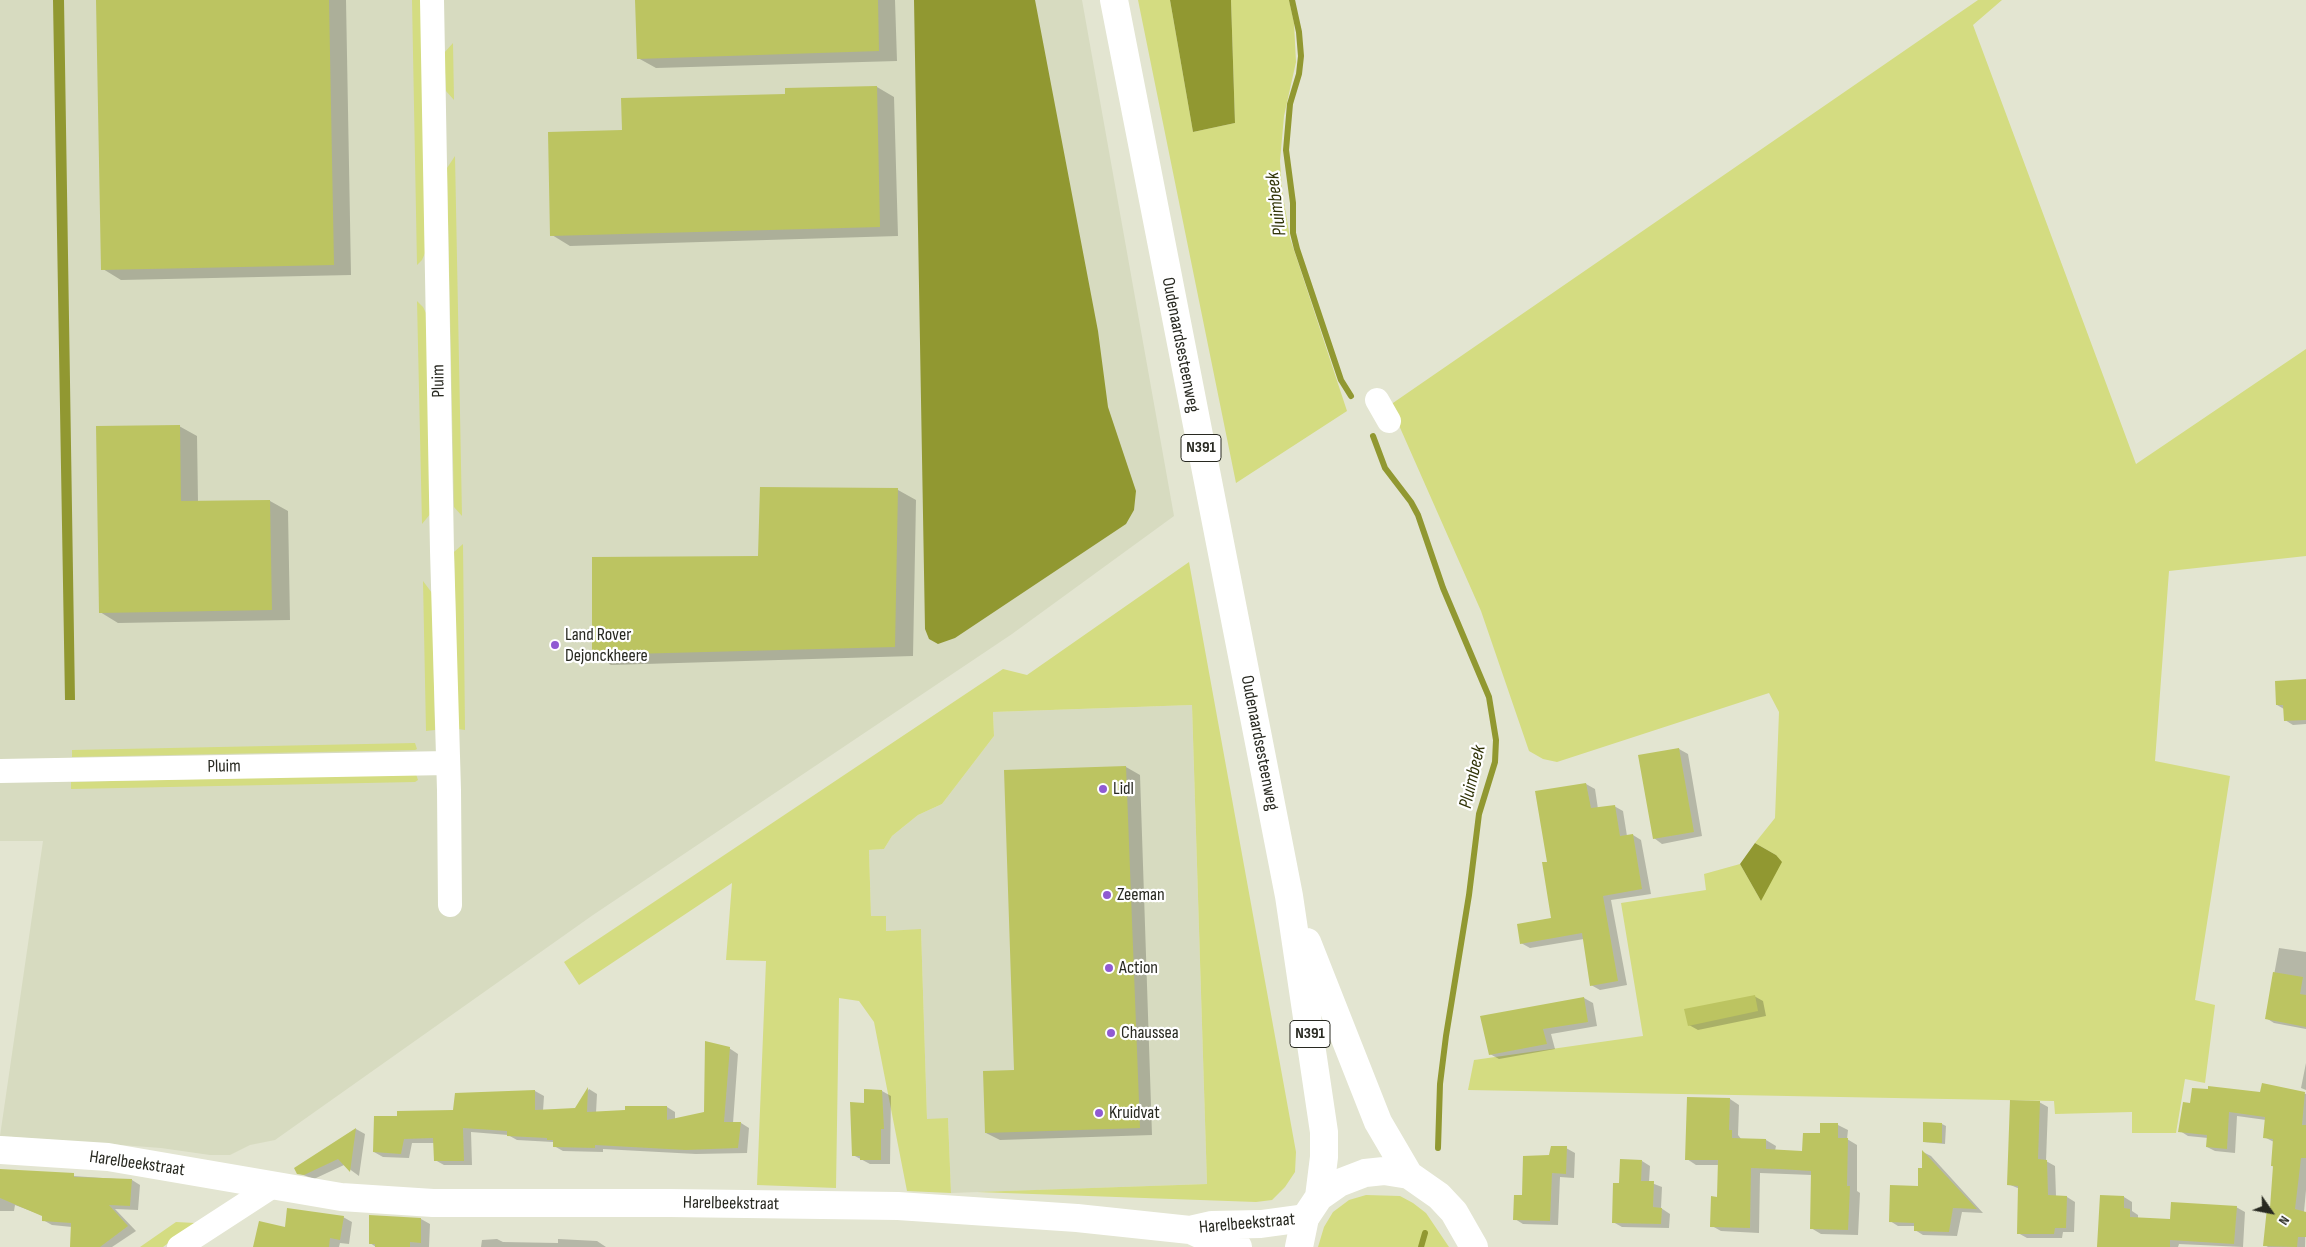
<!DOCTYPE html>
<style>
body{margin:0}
#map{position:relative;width:2306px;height:1247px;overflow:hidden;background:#e3e5d1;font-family:"Sofia Sans Condensed",sans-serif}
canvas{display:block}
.north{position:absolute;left:2246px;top:1187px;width:50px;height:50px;-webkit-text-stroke:4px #fff;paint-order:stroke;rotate:123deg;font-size:14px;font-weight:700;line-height:20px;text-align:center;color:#282921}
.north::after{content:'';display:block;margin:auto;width:18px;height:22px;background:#282921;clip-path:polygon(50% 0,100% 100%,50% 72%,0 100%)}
</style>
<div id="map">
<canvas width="2306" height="1247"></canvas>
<div class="north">N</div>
</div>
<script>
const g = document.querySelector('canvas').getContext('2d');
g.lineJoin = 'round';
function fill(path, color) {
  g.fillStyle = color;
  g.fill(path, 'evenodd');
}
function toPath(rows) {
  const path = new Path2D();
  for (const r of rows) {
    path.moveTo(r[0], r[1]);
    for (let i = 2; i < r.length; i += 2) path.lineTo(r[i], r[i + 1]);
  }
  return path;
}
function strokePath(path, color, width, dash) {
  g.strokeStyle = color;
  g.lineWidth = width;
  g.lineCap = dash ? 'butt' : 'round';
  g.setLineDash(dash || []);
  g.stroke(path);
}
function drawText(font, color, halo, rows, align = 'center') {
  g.font = font + ' "Sofia Sans Condensed",sans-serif';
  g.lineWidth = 4.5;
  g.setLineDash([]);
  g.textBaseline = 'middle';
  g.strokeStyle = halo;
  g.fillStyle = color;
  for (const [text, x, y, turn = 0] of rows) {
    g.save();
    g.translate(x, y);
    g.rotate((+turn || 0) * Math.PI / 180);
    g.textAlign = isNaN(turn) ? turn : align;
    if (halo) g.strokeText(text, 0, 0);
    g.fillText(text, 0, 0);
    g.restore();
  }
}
fill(toPath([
 [0,0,1082,0,1174,516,1012,634,593,915,275,1140,250,1145,230,1155,210,1155,161,1148,0,1136,43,841,0,841],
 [1192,705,1207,1184,951,1193,948,1119,927,1119,921,930,886,931,871,916,869,850,884,849,892,836,918,815,942,804,994,736,993,712]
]), '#d7dbc0');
fill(toPath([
 [412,0,421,0,425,253,422,260,417,265],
 [1138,0,1170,0,1193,132,1235,123,1231,0,1289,0,1294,23,1296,62,1284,116,1280,161,1282,190,1290,238,1347,411,1236,483],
 [1978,0,2002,0,1973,25,2136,464,2306,349,2306,556,2169,571,2155,761,2230,776,2195,1000,2215,1005,2205,1083,2185,1079,2176,1133,2132,1133,2132,1112,2055,1114,2054,1101,1468,1090,1474,1060,1643,1036,1621,903,1706,890,1704,874,1740,864,1761,901,1776,855,1755,843,1775,818,1779,712,1769,693,1557,762,1543,759,1529,751,1481,611,1390,405],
 [453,43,454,100,446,91,444,53],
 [455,156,462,516,454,507,447,168],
 [417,301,423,307,427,315,431,513,422,524],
 [463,544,465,730,458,729,454,552],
 [1189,562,1296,1152,1295,1172,1285,1187,1272,1200,1256,1202,977,1192,1207,1184,1192,705,993,712,994,736,942,804,918,815,892,836,884,849,869,850,871,916,886,916,886,931,921,929,927,1119,948,1118,951,1193,907,1191,874,1022,859,1001,839,998,836,1188,757,1185,766,961,726,960,732,883,579,985,564,962,1003,669,1027,675],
 [423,581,432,593,435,730,426,731],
 [415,743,417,749,415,750,72,757,72,750],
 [416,774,418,780,415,782,71,789,71,782],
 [1366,1195,1400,1196,1413,1203,1426,1213,1449,1247,1318,1247,1324,1227,1333,1212,1349,1200],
 [176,1222,195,1223,163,1247,140,1247]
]), '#d4dc81');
fill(toPath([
 [53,0,64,0,75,700,65,700],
 [914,0,1035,0,1098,331,1108,407,1136,491,1134,510,1126,524,955,638,938,644,929,639,925,629],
 [1170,0,1231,0,1235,123,1193,132],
 [1755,843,1776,855,1782,862,1761,901,1740,864]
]), '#919831');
fill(toPath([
 [97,0,346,0,351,275,121,280,103,269],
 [636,0,895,0,897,61,656,68,638,58],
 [877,87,894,97,898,236,570,246,552,235,623,132,787,95],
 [179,426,197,436,198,502,270,501,288,511,290,620,118,623,100,612],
 [898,490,916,500,913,656,611,665,593,654,759,557],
 [2306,681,2306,724,2293,725,2285,720,2284,709,2277,705],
 [1679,749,1688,754,1702,836,1662,844,1654,838],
 [1126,767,1140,775,1152,1135,1000,1140,986,1133,1016,1071,1005,771],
 [1586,784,1595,789,1598,809,1614,806,1623,811,1627,836,1633,835,1641,840,1651,894,1611,900,1627,985,1600,990,1591,985,1584,939,1530,948,1521,943,1553,919,1549,863],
 [2279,948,2306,952,2306,1029,2274,1023,2266,1018],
 [1754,996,1763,1001,1766,1016,1698,1030,1689,1025],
 [1584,998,1593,1003,1597,1026,1551,1034,1555,1049,1499,1059,1490,1054],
 [729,1048,738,1054,733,1123,741,1123,749,1128,747,1153,696,1154,603,1149,603,1152,563,1151,554,1146,553,1142,517,1140,508,1135,471,1132,472,1165,444,1165,435,1160,434,1143,412,1143,409,1158,383,1157,374,1152,398,1117,455,1112,456,1094,535,1091,544,1096,543,1111,575,1109,589,1089,597,1094,596,1113,667,1107,675,1112,675,1119,705,1113],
 [2306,1063,2306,1090,2301,1088],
 [2263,1084,2306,1094,2306,1190,2304,1212,2306,1213,2305,1247,2268,1247,2265,1245,2271,1209,2274,1167,2272,1166,2274,1142,2264,1137,2266,1120,2237,1116,2235,1153,2215,1151,2207,1147,2208,1138,2188,1136,2180,1131,2191,1105,2261,1094],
 [865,1091,882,1091,891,1096,890,1164,870,1164,853,1155,865,1104],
 [1730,1099,1739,1105,1738,1135,1741,1139,1766,1140,1776,1146,1775,1151,1803,1152,1822,1134,1838,1125,1848,1130,1847,1139,1857,1145,1857,1191,1860,1193,1858,1235,1821,1234,1811,1228,1812,1175,1760,1173,1759,1233,1721,1231,1712,1226,1719,1198,1720,1165,1696,1165,1687,1159],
 [2039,1102,2048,1107,2046,1161,2055,1166,2056,1196,2067,1197,2075,1202,2074,1232,2063,1232,2062,1238,2027,1238,2018,1233,2020,1189,2008,1184],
 [1942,1124,1946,1126,1945,1144,1924,1142],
 [356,1129,365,1134,359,1176,344,1165,314,1179,298,1173,296,1169],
 [1566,1148,1575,1153,1574,1178,1560,1177,1558,1225,1523,1224,1515,1219,1523,1196,1550,1156],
 [1923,1152,1931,1156,1983,1213,1962,1212,1957,1236,1923,1235,1915,1230,1915,1226,1898,1226,1890,1221,1919,1187,1923,1169],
 [1642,1161,1650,1166,1649,1182,1662,1187,1661,1208,1670,1214,1669,1228,1622,1227,1613,1222],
 [0,1171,132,1180,140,1185,138,1210,115,1209,136,1231,112,1247,71,1247,72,1227,52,1225,43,1220,44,1216,15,1205,14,1211,0,1211],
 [2124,1197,2132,1202,2132,1211,2138,1215,2138,1218,2171,1220,2236,1207,2245,1212,2243,1247,2179,1244,2178,1247,2099,1247],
 [343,1217,352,1222,349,1244,340,1243,339,1247,255,1247,286,1229],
 [370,1217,421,1219,430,1224,429,1247,376,1247,370,1243],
 [497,1239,503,1242,558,1243,558,1239,597,1241,606,1247,481,1247,482,1240]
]), '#0003');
strokePath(toPath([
 [1292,0,1299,32,1301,56,1299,74,1290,104,1286,150,1293,203,1293,233,1297,249,1341,380,1351,396],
 [1373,436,1385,468,1411,502,1418,515,1443,588,1489,697,1496,740,1495,762,1479,814,1469,895,1446,1036,1440,1084,1438,1148],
 [1421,1247,1425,1233]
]), '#919831', 6);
fill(toPath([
 [96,0,329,0,334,265,101,270],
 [635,0,878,0,879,51,637,59],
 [877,86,880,227,550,236,548,132,622,130,621,98,785,94,785,88],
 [180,425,181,501,270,500,272,610,99,613,96,426],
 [760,487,898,488,895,647,592,655,592,557,758,556],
 [2306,679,2306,720,2284,721,2283,705,2276,705,2275,681],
 [1679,748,1694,832,1653,839,1638,755],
 [1126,766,1140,1128,985,1133,983,1071,1014,1070,1004,770],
 [1586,783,1591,808,1615,805,1620,836,1633,834,1642,889,1603,896,1618,981,1590,986,1582,933,1520,944,1517,924,1551,918,1542,862,1547,862,1535,791],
 [2273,972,2303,977,2300,994,2306,995,2306,1027,2265,1019],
 [1755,995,1758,1011,1688,1026,1684,1009],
 [1584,997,1588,1022,1543,1029,1547,1044,1489,1055,1480,1016],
 [705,1041,730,1047,724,1122,741,1122,738,1148,686,1150,595,1145,595,1148,553,1147,553,1140,547,1140,547,1138,507,1136,507,1131,463,1128,464,1161,434,1161,433,1138,404,1139,401,1154,373,1152,374,1116,397,1116,397,1111,453,1110,455,1093,535,1090,535,1110,575,1108,588,1087,587,1112,625,1110,625,1106,667,1106,667,1120,704,1112],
 [2262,1083,2305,1092,2302,1125,2306,1125,2306,1158,2301,1158,2295,1209,2306,1212,2306,1237,2298,1237,2297,1247,2263,1246,2267,1208,2270,1208,2273,1166,2271,1166,2273,1139,2263,1138,2265,1117,2229,1112,2227,1149,2206,1147,2207,1135,2178,1132,2183,1102,2190,1103,2192,1088,2208,1089,2208,1086,2260,1092],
 [864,1089,882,1090,884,1129,881,1129,881,1160,860,1160,860,1156,852,1156,850,1102,864,1103],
 [1687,1097,1730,1098,1729,1130,1732,1130,1732,1138,1766,1139,1766,1149,1802,1151,1803,1133,1820,1133,1820,1123,1838,1123,1838,1138,1848,1138,1847,1186,1850,1186,1848,1230,1810,1229,1811,1171,1780,1169,1751,1168,1750,1228,1710,1227,1711,1196,1717,1197,1718,1160,1685,1160],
 [2010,1100,2040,1101,2038,1159,2047,1160,2048,1195,2067,1196,2066,1228,2055,1228,2054,1234,2017,1234,2018,1186,2007,1185],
 [1923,1122,1942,1123,1942,1143,1923,1142],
 [356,1128,350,1172,338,1159,304,1175,297,1174,294,1168],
 [1551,1146,1567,1146,1566,1174,1552,1173,1550,1221,1513,1220,1514,1195,1522,1195,1523,1156,1549,1155],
 [1922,1150,1977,1209,1953,1208,1949,1232,1914,1231,1914,1223,1889,1222,1890,1185,1918,1186,1918,1168,1922,1168],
 [1620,1159,1642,1160,1641,1181,1654,1181,1653,1207,1662,1208,1661,1224,1612,1223,1613,1183,1619,1183],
 [0,1169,74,1173,74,1177,132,1179,130,1206,109,1205,128,1226,100,1247,70,1247,71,1223,42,1221,42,1216,0,1198],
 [2100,1195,2124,1196,2124,1208,2130,1209,2130,1217,2170,1219,2171,1202,2237,1206,2234,1244,2170,1240,2170,1247,2097,1247],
 [287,1208,344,1216,340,1240,330,1238,329,1247,253,1247,259,1221,285,1227],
 [369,1215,421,1218,421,1243,410,1242,410,1247,375,1247,375,1244,369,1244]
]), '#bcc461');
strokePath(toPath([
 [432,0,442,551,449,790,450,905],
 [1377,400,1389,421],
 [0,771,448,763],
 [179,1247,273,1186]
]), '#fff', 24);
strokePath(toPath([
 [0,1150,108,1157,341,1197,433,1203,670,1203,898,1206,1077,1218,1190,1230,1212,1225,1261,1224,1305,1218],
 [1193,1231,1214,1241,1238,1247]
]), '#fff', 28);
strokePath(toPath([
 [1114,0,1289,896,1324,1132,1324,1157,1319,1197],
 [1307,942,1378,1122,1409,1175],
 [1299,1247,1305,1218,1319,1197,1339,1183,1365,1173,1384,1171,1409,1175,1439,1196,1454,1212,1474,1247]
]), '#fff', 28);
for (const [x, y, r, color] of [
 [555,645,5,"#905ad2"],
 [1103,789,5,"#905ad2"],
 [1107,895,5,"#905ad2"],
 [1109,968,5,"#905ad2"],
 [1111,1033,5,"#905ad2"],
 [1099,1113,5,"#905ad2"]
]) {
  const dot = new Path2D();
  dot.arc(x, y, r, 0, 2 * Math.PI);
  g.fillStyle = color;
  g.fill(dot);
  strokePath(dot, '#fff', 2);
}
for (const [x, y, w] of [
 [1201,448,40],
 [1310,1034,40]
]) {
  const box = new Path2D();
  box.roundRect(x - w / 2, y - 13.5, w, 27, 4);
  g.fillStyle = '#fff';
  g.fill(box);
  strokePath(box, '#282921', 1);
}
drawText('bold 16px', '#282921', null, [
 ["N391",1201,448],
 ["N391",1310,1034]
]);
drawText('18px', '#282921', '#fff', [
 ["Oudenaardsesteenweg",1180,345,79],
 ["Pluim",439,381,-91],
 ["Oudenaardsesteenweg",1259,743,79],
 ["Pluim",224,767,-1],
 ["Harelbeekstraat",137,1164,8],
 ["Harelbeekstraat",731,1204,1],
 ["Harelbeekstraat",1247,1224,-5]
]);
drawText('18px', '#282921', '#fff', [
 ["Land Rover",565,635],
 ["Dejonckheere",565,656],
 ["Lidl",1113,789],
 ["Zeeman",1117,895],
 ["Action",1119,968],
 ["Chaussea",1121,1033],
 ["Kruidvat",1109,1113]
], 'left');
drawText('italic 19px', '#313408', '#fff', [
 ["Pluimbeek",1277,204,-97],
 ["Pluimbeek",1473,777,-77]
]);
</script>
